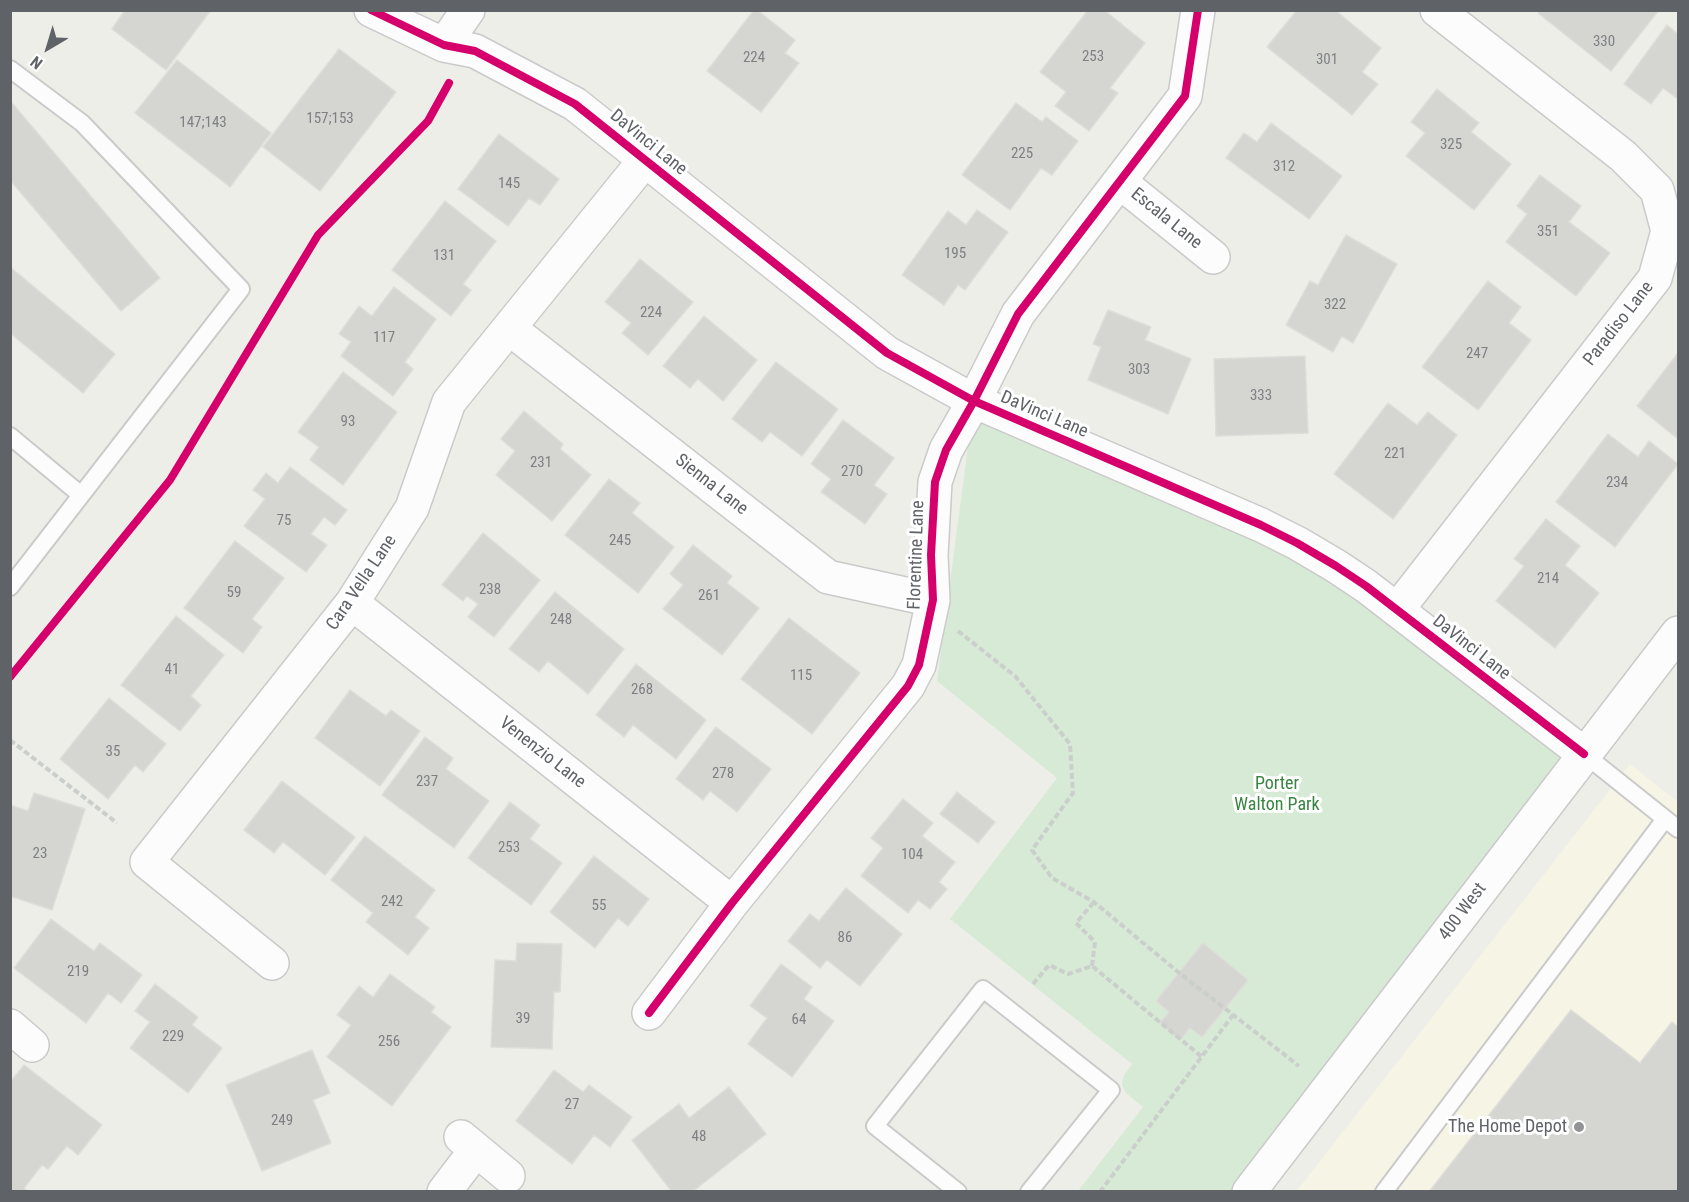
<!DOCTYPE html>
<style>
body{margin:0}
#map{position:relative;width:1689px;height:1202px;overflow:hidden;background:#eeeee9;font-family:"Roboto Condensed",sans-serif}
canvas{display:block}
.frame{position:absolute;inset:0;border:12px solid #5f6267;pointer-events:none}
.north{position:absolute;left:18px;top:18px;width:60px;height:60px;-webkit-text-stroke:4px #fff;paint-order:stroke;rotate:218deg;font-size:16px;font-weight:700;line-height:24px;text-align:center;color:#5f6267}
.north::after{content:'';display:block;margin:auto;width:21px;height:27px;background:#5f6267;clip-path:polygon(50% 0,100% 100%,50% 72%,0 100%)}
</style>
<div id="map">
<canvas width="1689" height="1202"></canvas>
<div class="frame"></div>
<div class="north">N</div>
</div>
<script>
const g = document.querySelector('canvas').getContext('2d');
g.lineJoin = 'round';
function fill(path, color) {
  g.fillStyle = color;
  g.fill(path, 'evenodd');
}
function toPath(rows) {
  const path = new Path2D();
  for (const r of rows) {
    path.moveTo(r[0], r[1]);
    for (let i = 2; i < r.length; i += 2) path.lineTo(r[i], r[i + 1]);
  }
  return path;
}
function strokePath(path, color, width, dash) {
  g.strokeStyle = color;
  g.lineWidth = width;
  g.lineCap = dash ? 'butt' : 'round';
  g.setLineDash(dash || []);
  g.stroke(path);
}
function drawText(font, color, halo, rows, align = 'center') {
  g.font = font + ' "Roboto Condensed",sans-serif';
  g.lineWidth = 6;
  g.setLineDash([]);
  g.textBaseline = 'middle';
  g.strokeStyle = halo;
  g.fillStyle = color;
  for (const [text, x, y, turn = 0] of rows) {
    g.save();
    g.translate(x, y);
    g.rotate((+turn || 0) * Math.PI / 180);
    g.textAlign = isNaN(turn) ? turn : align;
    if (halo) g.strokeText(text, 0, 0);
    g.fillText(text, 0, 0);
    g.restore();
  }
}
fill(toPath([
 [1630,764,1678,802,1678,1191,1296,1192]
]), '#f6f4e4');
fill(toPath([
 [974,401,1261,525,1584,754,1249,1191,1078,1191,1143,1107,1126,1093,1122,1085,1123,1077,1132,1064,950,919,1057,778,937,681]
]), '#d7ead6');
const building = toPath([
 [125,10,211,10,166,70,112,29,125,10],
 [754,10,757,10,795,40,785,53,799,63,761,112,707,71,754,10],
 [1088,10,1104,10,1145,43,1110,88,1118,93,1089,131,1055,106,1066,92,1040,72,1088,10],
 [1297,10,1335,10,1381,48,1362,72,1378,84,1352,115,1267,47,1297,10],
 [1540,10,1659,10,1611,71,1538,13,1540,10],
 [1667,25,1678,34,1678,99,1663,88,1651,104,1624,84,1667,25],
 [339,49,396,92,320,191,263,147,339,49],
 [177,60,271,133,230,187,135,113,177,60],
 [1437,89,1479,123,1471,132,1511,164,1474,210,1406,156,1425,133,1411,122,1437,89],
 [1016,103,1042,122,1046,117,1078,141,1052,175,1041,168,1010,210,962,175,1016,103],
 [13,104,160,278,121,311,10,180,10,106,13,104],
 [1271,123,1342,176,1309,219,1226,158,1244,133,1257,142,1271,123],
 [499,134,559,179,540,205,529,198,508,226,458,189,499,134],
 [1540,175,1581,206,1569,222,1610,253,1576,296,1506,242,1527,214,1517,206,1540,175],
 [445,201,496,241,463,284,471,290,451,316,392,270,445,201],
 [977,210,1008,232,965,290,958,285,944,305,902,275,948,211,966,225,977,210],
 [1346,235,1397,264,1353,343,1342,336,1333,352,1286,325,1310,281,1318,285,1346,235],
 [640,259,693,302,648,355,622,333,631,323,605,302,640,259],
 [10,267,115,354,83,393,10,333,10,267],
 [1488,281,1521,307,1509,323,1531,340,1478,410,1422,367,1488,281],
 [394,287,436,319,405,362,413,369,393,396,341,356,351,342,339,334,359,306,372,316,394,287],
 [1108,310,1151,327,1145,340,1191,359,1168,414,1088,380,1101,347,1093,344,1108,310],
 [704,316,757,360,723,401,698,379,690,388,663,366,704,316],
 [1678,353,1678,439,1637,406,1678,353],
 [1305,356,1308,433,1216,436,1214,359,1305,356],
 [776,362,838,409,802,456,770,432,762,442,732,419,776,362],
 [343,372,397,412,343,485,310,460,319,447,298,432,343,372],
 [1388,403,1417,425,1428,412,1457,435,1393,519,1334,474,1388,403],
 [524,411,563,444,560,449,591,475,552,521,496,475,515,451,501,439,524,411],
 [843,420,894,458,874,485,887,494,865,524,821,492,831,479,811,464,843,420],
 [1608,434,1638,457,1649,441,1678,464,1615,547,1556,502,1608,434],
 [290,467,347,510,335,525,324,517,311,534,327,545,306,572,244,526,265,499,253,490,266,473,278,483,290,467],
 [609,479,640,503,632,513,674,547,638,593,565,535,609,479],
 [1546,519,1580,546,1565,565,1599,593,1555,648,1496,601,1524,566,1514,559,1546,519],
 [483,533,540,580,494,637,468,617,478,604,467,596,463,601,442,585,483,533],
 [235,541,284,578,252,619,262,627,243,653,184,608,235,541],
 [693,545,732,576,727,583,759,608,722,655,663,609,683,585,670,574,693,545],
 [555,592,624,649,588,694,548,661,539,672,509,649,555,592],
 [176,616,224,655,191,696,201,705,180,731,121,685,176,616],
 [789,618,860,673,812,734,741,679,789,618],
 [636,664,706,720,676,759,633,725,624,737,596,715,636,664],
 [350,690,386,716,391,710,420,731,380,786,315,738,350,690],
 [109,698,166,744,143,772,135,765,108,799,60,759,109,698],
 [716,727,771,769,737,812,710,791,703,800,676,779,716,727],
 [425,737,453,758,446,769,489,801,454,848,382,795,425,737],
 [282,781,355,837,325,875,283,842,274,853,244,830,282,781],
 [957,792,995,822,978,843,940,814,957,792],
 [34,793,85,809,52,910,10,896,10,805,28,811,34,793],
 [903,799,933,823,922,836,955,862,939,882,947,889,930,909,918,900,908,913,861,876,883,848,871,838,903,799],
 [510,802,540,825,530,839,562,863,531,905,468,858,510,802],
 [365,836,435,890,415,917,429,928,408,955,366,922,373,913,331,880,365,836],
 [594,856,649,899,628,926,618,918,595,948,550,912,594,856],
 [846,888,902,934,860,986,827,960,820,968,788,941,810,914,819,921,846,888],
 [51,919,94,951,100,943,142,975,121,1003,108,993,86,1023,14,968,51,919],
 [517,943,562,944,560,992,554,992,552,1049,491,1047,495,960,516,961,517,943],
 [1203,943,1248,980,1202,1037,1190,1028,1180,1040,1160,1023,1169,1012,1156,1001,1203,943],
 [781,964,812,987,804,999,834,1021,792,1077,748,1044,767,1018,750,1006,781,964],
 [390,974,435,1007,431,1012,451,1027,392,1106,327,1057,351,1025,337,1015,359,986,373,997,390,974],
 [155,984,198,1017,192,1025,222,1048,188,1093,130,1048,150,1022,135,1011,155,984],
 [1571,1010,1640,1063,1672,1022,1678,1027,1678,1192,1429,1192,1571,1010],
 [312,1050,330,1093,313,1100,331,1143,262,1171,226,1085,312,1050],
 [24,1065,102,1125,78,1155,67,1146,48,1169,42,1165,24,1188,29,1192,10,1192,10,1082,24,1065],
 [554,1070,583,1092,589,1085,632,1117,610,1147,594,1135,572,1164,516,1121,554,1070],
 [729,1087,766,1134,692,1192,672,1192,632,1140,679,1104,689,1118,729,1087]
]);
fill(building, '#d5d5d2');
strokePath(building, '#deddd8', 1.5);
const lane = toPath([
 [10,69,82,123,241,289,10,587],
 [10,436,81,495],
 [1584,754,1678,829],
 [958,1192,875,1126,983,989,1111,1090,1029,1192],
 [1384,1192,1665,819]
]);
const street = toPath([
 [371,10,444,45,475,51,575,104,887,353,974,401,1261,525,1297,543,1336,566,1366,586,1584,754],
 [444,45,468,10],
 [1120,182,1213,257],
 [509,328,828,577,933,600],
 [352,603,732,903],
 [1397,610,1655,278,1668,231,1657,190,1623,156,1437,10],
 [272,963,147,862,352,603,412,508,449,402,645,160],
 [649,1013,732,903,908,686,919,665,933,600,931,555,935,482,946,450,974,401,1018,314,1185,96,1198,10],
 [10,1026,32,1045],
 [461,1137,508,1176],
 [444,1192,476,1150]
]);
const secondary = toPath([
 [1249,1192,1678,633]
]);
strokePath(lane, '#cacaca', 20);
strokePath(street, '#cacaca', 36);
strokePath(secondary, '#cacaca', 36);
strokePath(toPath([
 [958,631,1015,676,1070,744,1073,793,1032,850,1052,878,1094,902,1178,972,1299,1066],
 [10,740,117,823],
 [1092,966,1095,942,1076,923,1094,902],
 [1033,984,1049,965,1068,974,1092,966,1202,1057],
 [1100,1192,1233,1015]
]), '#cacfcb', 4, [6, 3]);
strokePath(lane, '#fcfcfc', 16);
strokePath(street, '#fcfcfc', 33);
strokePath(secondary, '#fcfcfc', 33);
strokePath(toPath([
 [371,10,444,45,475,51,575,104,887,353,974,401,1261,525,1297,543,1336,566,1366,586,1584,754],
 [10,677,170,480,318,235,428,121,449,83],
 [649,1013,732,903,908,686,919,665,933,600,931,555,935,482,946,450,974,401,1018,314,1185,96,1198,10]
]), '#d6006c', 8);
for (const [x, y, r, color] of [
 [1579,1127,6,"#919394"]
]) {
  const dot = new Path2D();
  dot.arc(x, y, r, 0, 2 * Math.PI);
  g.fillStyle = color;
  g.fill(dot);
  strokePath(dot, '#fff', 2);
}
drawText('15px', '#7e8083', null, [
 ["330",1604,42],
 ["253",1093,57],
 ["224",754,58],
 ["301",1327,60],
 ["157;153",330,119],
 ["147;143",203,123],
 ["325",1451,145],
 ["225",1022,154],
 ["312",1284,167],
 ["145",509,184],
 ["351",1548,232],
 ["195",955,254],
 ["131",444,256],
 ["322",1335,305],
 ["224",651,313],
 ["117",384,338],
 ["247",1477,354],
 ["303",1139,370],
 ["333",1261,396],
 ["93",348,422],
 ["221",1395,454],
 ["231",541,463],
 ["270",852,472],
 ["234",1617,483],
 ["75",284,521],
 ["245",620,541],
 ["214",1548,579],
 ["238",490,590],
 ["59",234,593],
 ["261",709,596],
 ["248",561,620],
 ["41",172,670],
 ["115",801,676],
 ["268",642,690],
 ["35",113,752],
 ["278",723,774],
 ["237",427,782],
 ["253",509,848],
 ["23",40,854],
 ["104",912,855],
 ["242",392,902],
 ["55",599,906],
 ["86",845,938],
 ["219",78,972],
 ["39",523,1019],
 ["64",799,1020],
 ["229",173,1037],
 ["256",389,1042],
 ["27",572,1105],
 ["249",282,1121],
 ["48",699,1137]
]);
drawText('18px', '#5f6267', '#fff', [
 ["DaVinci Lane",648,143,39],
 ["Escala Lane",1166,219,39],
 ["Paradiso Lane",1619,324,-52],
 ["DaVinci Lane",1044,415,23],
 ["Sienna Lane",711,485,38],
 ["Florentine Lane",917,555,-88],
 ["Cara Vella Lane",362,583,-56],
 ["DaVinci Lane",1471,648,38],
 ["Venenzio Lane",542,753,38],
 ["400 West",1463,912,-53]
]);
drawText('18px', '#398440', '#fff', [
 ["Porter",1277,784],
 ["Walton Park",1277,805]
]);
drawText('18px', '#5f6267', '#fff', [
 ["The Home Depot",1567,1127]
], 'right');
</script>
